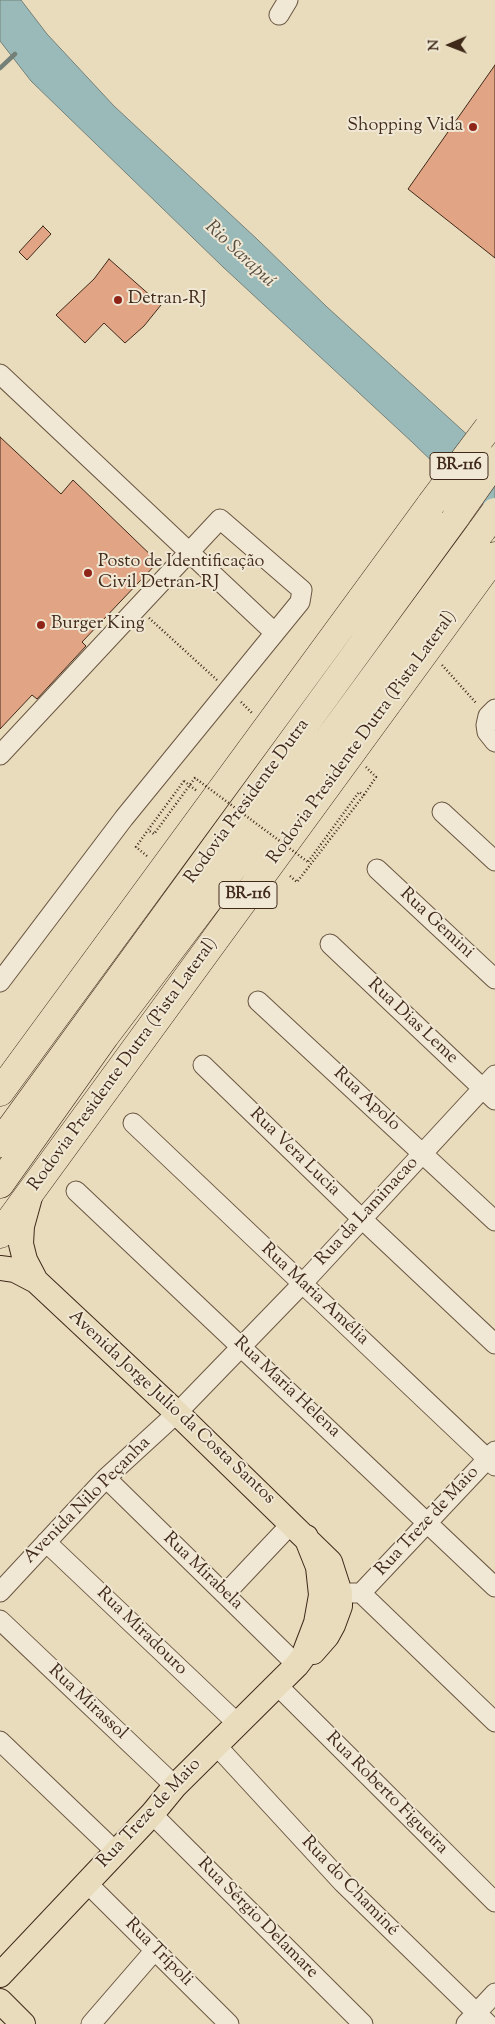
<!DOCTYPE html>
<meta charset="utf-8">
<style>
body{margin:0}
#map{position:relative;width:495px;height:2024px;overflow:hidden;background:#e8dcbd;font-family:"Sorts Mill Goudy",serif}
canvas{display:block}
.north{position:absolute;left:425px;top:20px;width:50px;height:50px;-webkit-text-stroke:4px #f0e8d4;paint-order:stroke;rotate:269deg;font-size:14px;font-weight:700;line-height:20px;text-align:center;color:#402919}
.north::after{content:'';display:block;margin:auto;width:18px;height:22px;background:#402919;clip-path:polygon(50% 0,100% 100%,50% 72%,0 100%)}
</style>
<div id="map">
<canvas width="495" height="2024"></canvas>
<div class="north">N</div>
</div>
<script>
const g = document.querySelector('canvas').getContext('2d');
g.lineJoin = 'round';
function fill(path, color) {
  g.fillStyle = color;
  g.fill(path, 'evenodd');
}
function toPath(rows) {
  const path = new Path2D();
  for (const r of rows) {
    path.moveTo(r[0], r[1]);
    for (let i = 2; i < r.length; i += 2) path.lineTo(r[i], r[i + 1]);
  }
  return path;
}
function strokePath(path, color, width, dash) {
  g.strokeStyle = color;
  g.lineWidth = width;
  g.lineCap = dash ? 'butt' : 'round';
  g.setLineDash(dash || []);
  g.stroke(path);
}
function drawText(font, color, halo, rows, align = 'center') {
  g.font = font + ' "Sorts Mill Goudy",serif';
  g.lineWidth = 4;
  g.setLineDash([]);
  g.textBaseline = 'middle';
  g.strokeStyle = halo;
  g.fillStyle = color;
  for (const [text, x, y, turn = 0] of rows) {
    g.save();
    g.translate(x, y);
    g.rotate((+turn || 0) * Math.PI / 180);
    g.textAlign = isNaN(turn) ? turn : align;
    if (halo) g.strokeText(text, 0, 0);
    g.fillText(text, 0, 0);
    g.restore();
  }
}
const water = toPath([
 [0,0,21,0,47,34,114,106,258,240,327,307,495,460,495,522,412,442,223,267,31,81,0,41,0,0]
]);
fill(water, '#99bab9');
strokePath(water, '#758079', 1);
strokePath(toPath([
 [0,68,15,54]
]), '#758079', 4.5);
const building = toPath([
 [495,65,495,258,408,189,495,65],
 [43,226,51,234,27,260,19,252,43,226],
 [109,259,161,305,144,326,125,343,104,323,85,343,56,315,94,279,109,259],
 [0,437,61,494,73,480,158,562,82,642,86,646,37,699,32,695,0,729,0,437]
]);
fill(building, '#e1a586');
strokePath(building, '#402919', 1);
const minor = toPath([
 [279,15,288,0],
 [0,374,275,633],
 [495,709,488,716,486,725,487,732,495,742],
 [0,755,220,519,302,590,300,602,124,818,0,982],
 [442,812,495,861],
 [377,869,495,979],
 [330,944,495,1100],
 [258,1001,495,1221],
 [203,1065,362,1219,495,1344],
 [133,1123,495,1466],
 [76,1191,495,1587],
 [106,1478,297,1665],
 [46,1542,237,1723],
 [0,1592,106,1478,177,1413,302,1284,495,1075],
 [340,1593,361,1593,495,1722],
 [361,1593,495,1451],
 [225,1594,292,1523],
 [0,1620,175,1786],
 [277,1685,495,1902],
 [0,1741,115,1851],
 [215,1744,343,1883,488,2024],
 [152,1814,363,2024],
 [86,1882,229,2024],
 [91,2024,155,1950],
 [466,2024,495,1993]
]);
const major = toPath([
 [30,1197,22,1226,21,1244,25,1260,36,1281],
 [0,1268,15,1270,36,1281,177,1413,330,1562,340,1593,340,1606,333,1625,327,1636,313,1652],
 [0,1975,152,1814,175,1786,297,1665,303,1657,316,1623,321,1595,318,1567,306,1537],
 [0,2001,23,2024]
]);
const highway = toPath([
 [0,1092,431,504],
 [0,1143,457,515],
 [0,1184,105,1036,281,804,482,530],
 [0,1234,495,556]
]);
strokePath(minor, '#6a5642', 21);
strokePath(major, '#402919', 26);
strokePath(highway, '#402919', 29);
strokePath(toPath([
 [149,618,217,680],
 [442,665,477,704],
 [241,702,253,714],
 [184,781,197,791],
 [364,795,376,777,366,767],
 [147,856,136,847,148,830],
 [290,876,297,882,364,795,359,792,308,862]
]), '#402919', 2.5, [1, 2.5]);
strokePath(minor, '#f0e8d4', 19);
strokePath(major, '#e8dcbd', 24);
strokePath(highway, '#e8dcbd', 28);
const highwayBridge = toPath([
 [431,504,488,428],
 [457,515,495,461],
 [482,530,495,512]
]);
strokePath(highwayBridge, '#402919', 29, []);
strokePath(toPath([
 [184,781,148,830,154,834,195,778,308,862]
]), '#402919', 2.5, [1, 2.5]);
strokePath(highwayBridge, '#e8dcbd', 28);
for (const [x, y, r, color] of [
 [473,127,5,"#8f2418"],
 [118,300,5,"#8f2418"],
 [88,573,5,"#8f2418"],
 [41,625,5,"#8f2418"]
]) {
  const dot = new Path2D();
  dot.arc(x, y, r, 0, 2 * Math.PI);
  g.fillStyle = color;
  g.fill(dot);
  strokePath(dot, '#f0e8d4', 2);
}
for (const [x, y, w] of [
 [459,466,58],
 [248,895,58]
]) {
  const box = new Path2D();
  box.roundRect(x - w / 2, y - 13.5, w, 27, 4);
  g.fillStyle = '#f0e8d4';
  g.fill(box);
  strokePath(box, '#402919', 1);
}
drawText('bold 16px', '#402919', null, [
 ["BR-116",459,466],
 ["BR-116",248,895]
]);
drawText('18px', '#402919', '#f0e8d4', [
 ["Shopping Vida",463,127,"right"],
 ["Detran-RJ",128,300],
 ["Posto de Identificação",98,563],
 ["Civil Detran-RJ",98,584],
 ["Burger King",51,625]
], 'left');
drawText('18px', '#402919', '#f0e8d4', [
 ["Rodovia Presidente Dutra (Pista Lateral)",363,738,-54],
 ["Rodovia Presidente Dutra",248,802,-54],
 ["Rua Gemini",436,924,43],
 ["Rua Dias Leme",412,1022,43],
 ["Rodovia Presidente Dutra (Pista Lateral)",124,1065,-54],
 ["Rua Apolo",366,1100,43],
 ["Rua Vera Lucia",294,1153,44],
 ["Rua da Laminacao",368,1212,-47],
 ["Rua Maria Amélia",314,1295,43],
 ["Rua Maria Helena",286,1388,43],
 ["Avenida Jorge Julio da Costa Santos",171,1408,43],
 ["Avenida Nilo Peçanha",88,1501,-45],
 ["Rua Treze de Maio",428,1522,-47],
 ["Rua Mirabela",202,1572,44],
 ["Rua Miradouro",141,1632,44],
 ["Rua Mirassol",87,1703,43],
 ["Rua Roberto Figueira",386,1794,45],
 ["Rua Treze de Maio",150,1814,-47],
 ["Rua do Chaminé",349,1887,46],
 ["Rua Sérgio Delamare",257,1919,45],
 ["Rua Trípoli",158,1953,45]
]);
drawText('italic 19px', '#564d41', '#f0e8d4', [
 ["Rio Sarapuí",239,255,43]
]);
</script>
